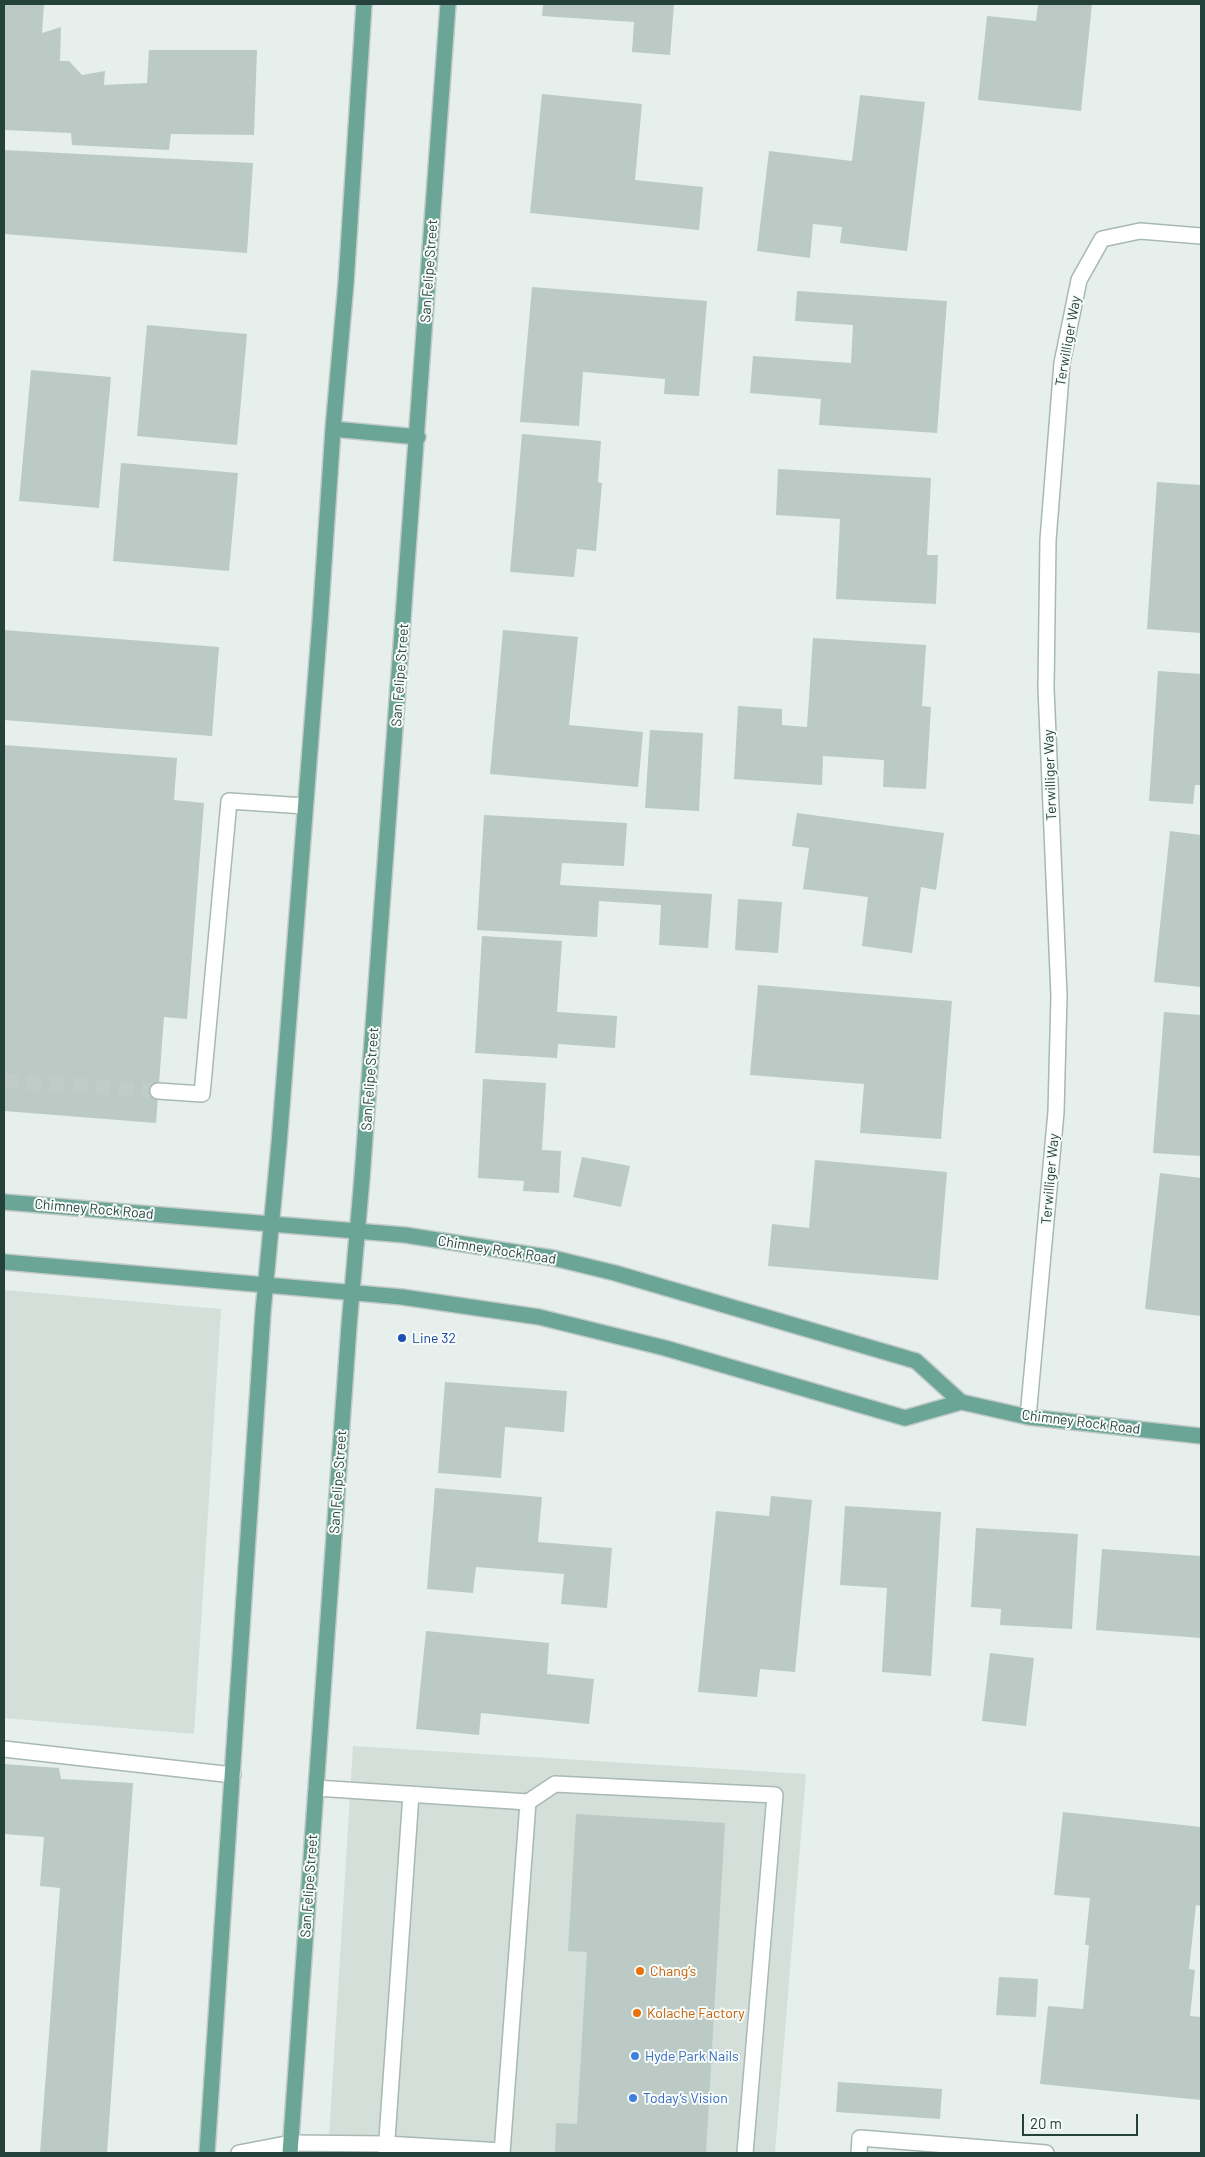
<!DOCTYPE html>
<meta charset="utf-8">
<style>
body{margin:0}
#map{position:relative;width:1205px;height:2157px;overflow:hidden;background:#e6efeb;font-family:Barlow,sans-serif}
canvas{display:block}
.frame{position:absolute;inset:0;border:5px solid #24423a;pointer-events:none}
.scale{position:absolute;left:1022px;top:2114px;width:116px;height:22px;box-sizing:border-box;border:2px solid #24423a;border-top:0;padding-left:6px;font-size:15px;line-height:18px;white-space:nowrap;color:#24423a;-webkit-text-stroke:4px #f7fbf9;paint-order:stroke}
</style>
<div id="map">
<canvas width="1205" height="2157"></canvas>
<div class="frame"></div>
<div class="scale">20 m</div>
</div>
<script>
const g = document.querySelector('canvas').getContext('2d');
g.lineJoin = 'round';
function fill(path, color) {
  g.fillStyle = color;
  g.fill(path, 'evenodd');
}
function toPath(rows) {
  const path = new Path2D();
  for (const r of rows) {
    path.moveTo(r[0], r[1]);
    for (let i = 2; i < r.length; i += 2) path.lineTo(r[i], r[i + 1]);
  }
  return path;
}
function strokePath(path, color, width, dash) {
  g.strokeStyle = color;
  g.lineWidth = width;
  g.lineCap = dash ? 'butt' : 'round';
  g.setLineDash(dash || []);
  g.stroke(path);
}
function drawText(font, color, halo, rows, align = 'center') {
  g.font = font + ' Barlow,sans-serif';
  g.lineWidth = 4;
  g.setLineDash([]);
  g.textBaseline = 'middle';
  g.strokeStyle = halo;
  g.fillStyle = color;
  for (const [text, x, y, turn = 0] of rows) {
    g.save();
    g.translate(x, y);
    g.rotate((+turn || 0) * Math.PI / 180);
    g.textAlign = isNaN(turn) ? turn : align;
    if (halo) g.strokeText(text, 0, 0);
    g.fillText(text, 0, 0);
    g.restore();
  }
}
fill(toPath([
 [4,1290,221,1309,194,1734,4,1718],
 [353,1746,806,1774,775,2153,328,2153]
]), '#d4dfda');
fill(toPath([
 [4,4,44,4,42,33,61,27,60,61,69,61,82,75,105,71,104,85,147,83,149,50,257,50,254,135,171,134,169,150,72,145,71,133,4,130],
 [543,4,674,4,670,55,632,52,634,22,542,16],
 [1038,4,1092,4,1081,111,978,100,987,16,1036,21],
 [542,94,642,104,635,180,703,187,699,230,530,213],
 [860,95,925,102,907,251,840,243,842,227,813,224,810,258,757,251,769,151,852,161],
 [4,150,253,163,247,253,4,234],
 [532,287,707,301,699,396,664,394,665,379,583,372,579,426,520,422],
 [797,291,947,301,937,433,819,425,821,399,750,393,753,356,851,363,853,325,795,321],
 [147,325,247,334,237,445,137,436],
 [31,370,111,377,99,508,19,501],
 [522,434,601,441,598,482,602,483,596,551,577,549,574,577,510,572],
 [121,463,238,473,229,571,113,561],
 [778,469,931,478,927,555,938,555,936,604,836,599,840,519,776,515],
 [1157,482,1201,485,1201,633,1147,629],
 [4,630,219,647,212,736,4,720],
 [503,630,578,637,569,725,643,732,638,787,490,774],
 [813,638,926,645,922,706,931,707,926,789,883,787,884,760,823,756,822,785,734,779,738,706,782,709,782,725,807,727],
 [1158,671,1201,674,1201,785,1195,785,1193,804,1149,801],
 [650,730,703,733,699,811,645,808],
 [4,745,177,758,174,800,204,803,187,1019,164,1017,156,1123,4,1111],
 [797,813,944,833,936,890,921,887,912,953,862,946,868,897,803,889,809,848,792,846],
 [484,815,627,823,624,866,562,863,560,885,712,894,708,948,659,945,661,905,599,901,597,937,477,930],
 [1170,831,1201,835,1201,987,1154,982],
 [738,899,782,902,778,953,735,950],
 [482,936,562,941,557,1012,617,1016,615,1048,558,1044,557,1058,475,1053],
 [758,985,952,1001,941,1139,860,1133,864,1084,750,1075],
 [1164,1012,1201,1015,1201,1156,1153,1153],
 [483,1079,546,1083,542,1150,561,1151,559,1193,523,1191,524,1181,478,1178],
 [582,1157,630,1166,621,1207,573,1197],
 [815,1160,947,1172,938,1280,768,1266,772,1224,809,1228],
 [1160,1173,1201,1178,1201,1316,1145,1309],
 [445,1382,567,1391,564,1432,505,1427,501,1478,438,1473],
 [435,1488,542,1497,538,1542,612,1548,607,1608,561,1604,564,1574,476,1567,473,1593,427,1589],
 [771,1496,812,1500,795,1672,760,1669,757,1697,698,1692,716,1511,769,1516],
 [845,1506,941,1512,931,1676,882,1672,887,1588,840,1585],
 [976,1528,1078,1534,1072,1629,1000,1625,1001,1609,971,1607],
 [1102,1549,1201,1556,1201,1638,1096,1630],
 [426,1631,549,1643,547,1674,594,1679,589,1724,481,1713,479,1735,416,1729],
 [990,1653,1034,1658,1026,1726,982,1721],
 [4,1764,59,1768,61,1779,133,1783,107,2153,40,2153,60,1888,40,1886,44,1837,4,1834],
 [1063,1812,1201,1827,1201,1906,1196,1905,1189,1969,1195,1970,1190,2016,1201,2017,1201,2100,1040,2084,1048,2006,1083,2009,1089,1945,1085,1945,1090,1898,1054,1895],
 [576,1814,725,1823,706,2153,555,2153,556,2123,577,2124,587,1952,568,1951],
 [999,1977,1038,1979,1036,2017,996,2015],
 [838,2082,942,2089,940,2119,836,2112]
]), '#bbcac4');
strokePath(toPath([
 [4,1081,158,1091]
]), '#bfccc8', 15, [15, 8]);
const minor = toPath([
 [158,1091,202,1094,229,801,305,806],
 [1028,1417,1056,1112,1059,996,1046,688,1048,540,1062,363,1079,280,1102,239,1140,231,1201,236],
 [4,1749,233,1775],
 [316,1788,528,1802,555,1784,775,1795,745,2153],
 [239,2153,291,2143,386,2144,502,2151],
 [386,2153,411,1794],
 [502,2153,528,1802],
 [859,2153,860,2138,1046,2153]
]);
const major = toPath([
 [333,429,418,437],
 [4,1202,405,1235,553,1258,615,1273,916,1361,961,1402],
 [4,1262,402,1297,539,1317,665,1348,905,1418,961,1402,1028,1417,1201,1436],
 [207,2153,263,1312,279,1144,320,622,333,429,346,283,364,4],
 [290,2153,349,1326,362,1178,448,4]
]);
strokePath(minor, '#a8b8b2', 18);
strokePath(major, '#c2cac8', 18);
strokePath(minor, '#fff', 15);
strokePath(major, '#6aa596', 15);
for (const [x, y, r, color] of [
 [402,1338,5,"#1a4fb4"],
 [640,1971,5,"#e8710a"],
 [637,2013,5,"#e8710a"],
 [635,2056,5,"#3f7fe0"],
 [633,2098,5,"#3f7fe0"]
]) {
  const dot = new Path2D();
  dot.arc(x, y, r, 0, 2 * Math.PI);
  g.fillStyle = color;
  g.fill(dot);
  strokePath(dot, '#f7fbf9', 2);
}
drawText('14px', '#24423a', '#f7fbf9', [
 ["San Felipe Street",429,271,-86],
 ["Terwilliger Way",1068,341,-80],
 ["San Felipe Street",400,675,-86],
 ["Terwilliger Way",1050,775,-92],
 ["San Felipe Street",370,1079,-86],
 ["Terwilliger Way",1050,1179,-85],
 ["Chimney Rock Road",94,1209,5],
 ["Chimney Rock Road",497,1250,9],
 ["Chimney Rock Road",1081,1422,7],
 ["San Felipe Street",338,1482,-86],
 ["San Felipe Street",309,1886,-86]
]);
drawText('14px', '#164399', '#f7fbf9', [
 ["Line 32",412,1338]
], 'left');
drawText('14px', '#c56008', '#f7fbf9', [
 ["Chang’s",650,1971],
 ["Kolache Factory",647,2013]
], 'left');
drawText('14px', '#366cbe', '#f7fbf9', [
 ["Hyde Park Nails",645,2056],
 ["Today’s Vision",643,2098]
], 'left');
</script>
